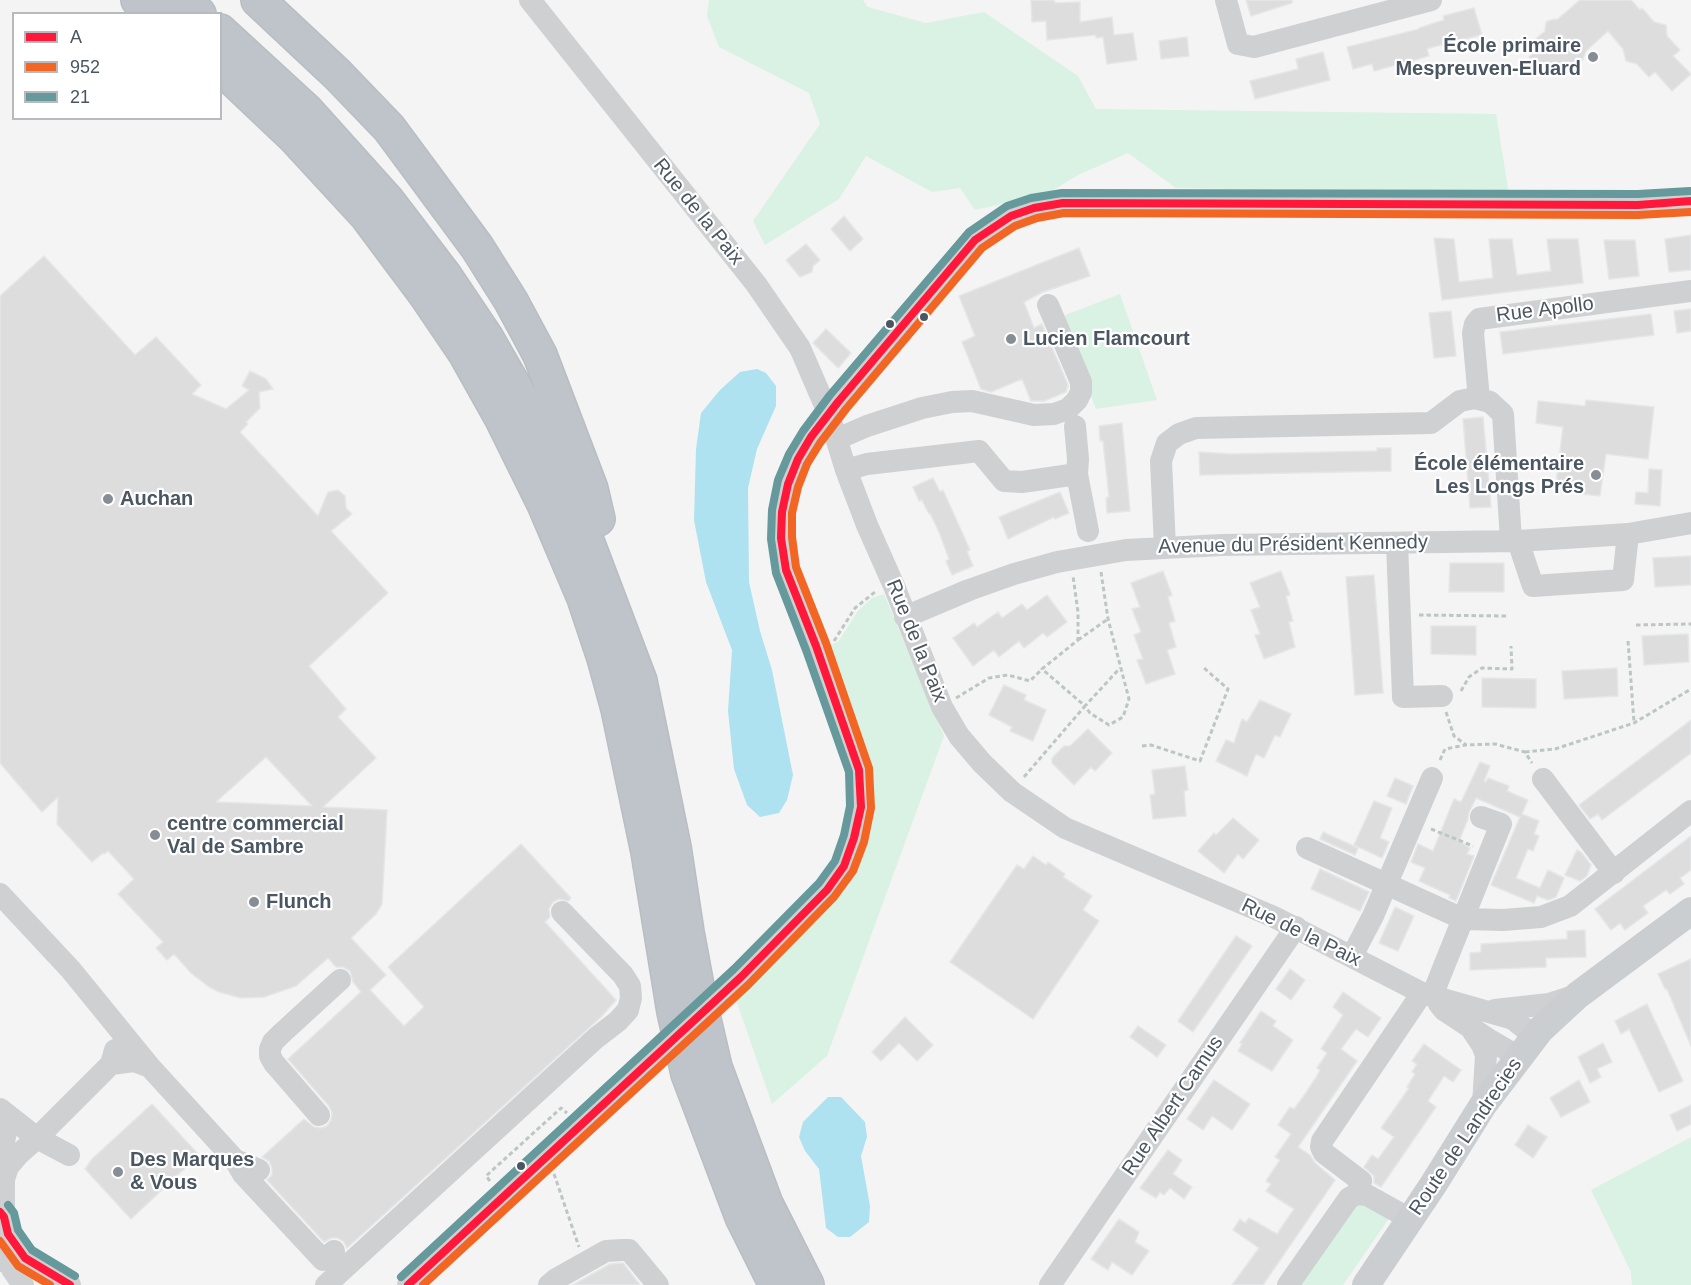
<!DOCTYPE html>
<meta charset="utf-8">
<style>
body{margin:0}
#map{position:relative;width:1691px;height:1285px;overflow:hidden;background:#f4f4f4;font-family:Helvetica,sans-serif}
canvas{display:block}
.legend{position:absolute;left:12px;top:12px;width:210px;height:108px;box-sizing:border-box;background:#fff;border:2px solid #b7bbc0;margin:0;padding:8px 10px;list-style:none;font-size:18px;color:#4a5661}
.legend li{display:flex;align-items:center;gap:12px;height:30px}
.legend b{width:30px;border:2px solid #b7bbc0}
</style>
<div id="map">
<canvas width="1691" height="1285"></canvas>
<ul class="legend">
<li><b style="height:8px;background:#ff1839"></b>A</li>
<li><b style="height:8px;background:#f26522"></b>952</li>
<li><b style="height:8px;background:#66999b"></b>21</li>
</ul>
</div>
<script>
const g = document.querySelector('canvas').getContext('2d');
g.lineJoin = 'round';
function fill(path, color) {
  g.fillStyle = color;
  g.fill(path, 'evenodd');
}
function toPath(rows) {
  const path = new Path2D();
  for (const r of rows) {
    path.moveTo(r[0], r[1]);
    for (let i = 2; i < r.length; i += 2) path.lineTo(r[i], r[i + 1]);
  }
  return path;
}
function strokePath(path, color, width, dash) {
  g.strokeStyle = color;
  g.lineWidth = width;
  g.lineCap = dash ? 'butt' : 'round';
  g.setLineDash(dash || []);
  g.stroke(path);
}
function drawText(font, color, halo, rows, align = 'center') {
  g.font = font + ' Helvetica,sans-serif';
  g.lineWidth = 4.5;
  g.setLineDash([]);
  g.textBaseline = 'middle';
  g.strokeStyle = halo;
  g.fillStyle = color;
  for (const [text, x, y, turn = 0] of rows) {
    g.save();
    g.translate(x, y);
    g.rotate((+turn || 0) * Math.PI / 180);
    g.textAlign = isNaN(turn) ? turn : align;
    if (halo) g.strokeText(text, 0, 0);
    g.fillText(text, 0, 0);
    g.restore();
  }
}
fill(toPath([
 [709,0,863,0,868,7,926,23,984,12,1078,76,1096,109,1496,114,1509,194,1176,188,1128,153,1078,175,1047,194,975,210,960,188,932,192,866,156,839,199,765,245,753,221,820,124,809,93,719,47,707,16],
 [1120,294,1157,400,1096,409,1060,317],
 [884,594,944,736,827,1056,772,1104,734,994,862,840,826,647,838,642,858,611,872,598],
 [1691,1137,1691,1285,1632,1285,1631,1272,1591,1190],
 [1362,1199,1390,1217,1343,1285,1299,1285,1355,1203]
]), '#d9f2e3');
fill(toPath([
 [757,369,766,373,776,386,776,406,757,449,748,488,749,582,760,631,772,670,793,775,787,800,779,813,760,817,747,805,734,769,728,711,732,650,706,582,694,520,696,449,701,413,720,390,740,372],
 [828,1097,841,1097,865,1122,867,1137,861,1156,870,1206,869,1222,850,1237,838,1237,826,1228,819,1169,805,1151,799,1137,803,1122]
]), '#aee2f0');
const building = toPath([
 [1031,0,1054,0,1055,3,1080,2,1080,22,1112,17,1114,35,1133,33,1137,60,1107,64,1103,37,1096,38,1096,35,1047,40,1046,21,1032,22,1031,0],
 [1246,0,1292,0,1292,3,1251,16,1246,0],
 [1580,0,1631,0,1640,10,1642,8,1654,22,1666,25,1667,36,1680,50,1673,56,1691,74,1672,91,1655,72,1649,77,1637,64,1626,61,1623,49,1608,31,1586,51,1582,61,1572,63,1558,75,1552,69,1545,76,1529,57,1536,51,1530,44,1545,31,1546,22,1551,20,1558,19,1580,0],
 [1474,8,1482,35,1433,47,1427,49,1429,56,1374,71,1372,64,1353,69,1347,47,1419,29,1419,28,1444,20,1443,16,1474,8],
 [1187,37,1189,56,1161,59,1159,41,1187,37],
 [1323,52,1330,80,1255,99,1250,81,1298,69,1296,59,1323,52],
 [844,216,863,239,850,251,831,229,844,216],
 [1691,235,1691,270,1669,272,1665,239,1691,235],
 [1434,238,1454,239,1459,282,1493,278,1489,239,1512,239,1517,275,1551,271,1547,239,1578,239,1583,283,1442,300,1434,238],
 [1604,240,1635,240,1639,276,1609,279,1604,240],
 [806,244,820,260,813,266,812,272,800,277,786,260,806,244],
 [1079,248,1090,276,1043,292,1024,302,1034,328,1042,324,1068,385,1066,392,1044,401,1031,401,1022,379,991,392,981,389,962,342,975,336,959,296,1079,248],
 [44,256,135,355,156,337,201,385,192,394,226,409,249,390,242,386,250,371,266,379,273,389,259,392,260,408,246,422,248,424,240,432,318,516,328,492,338,490,345,496,346,508,352,514,331,531,388,593,309,666,346,709,338,717,376,758,323,807,387,810,382,904,376,914,351,938,386,975,370,990,404,1026,424,1007,388,967,521,844,571,898,568,901,559,899,553,902,549,909,550,917,545,922,616,1000,601,1017,347,1248,344,1242,338,1238,331,1238,324,1242,267,1180,272,1175,272,1168,269,1161,262,1157,304,1119,314,1127,321,1128,327,1126,331,1120,332,1113,329,1106,288,1059,361,992,353,982,350,971,343,967,336,967,328,958,296,986,264,997,241,998,219,992,209,987,191,973,174,954,167,960,156,948,163,942,118,894,134,879,108,851,104,854,103,853,92,862,57,824,58,797,42,812,0,763,0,296,44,256],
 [266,757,312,806,216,802,266,757],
 [1691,309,1691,331,1677,333,1674,311,1691,309],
 [1451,311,1456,356,1434,358,1429,313,1451,311],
 [1651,314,1654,335,1503,354,1500,332,1651,314],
 [826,329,851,353,838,368,813,343,826,329],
 [1586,400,1654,407,1648,459,1606,454,1600,496,1555,491,1563,427,1536,423,1538,401,1585,406,1586,400],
 [1483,417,1491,507,1470,508,1463,419,1483,417],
 [1122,423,1130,511,1107,513,1106,498,1109,497,1103,441,1100,441,1099,426,1122,423],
 [1377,448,1391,448,1391,471,1200,475,1199,452,1231,454,1377,451,1377,448],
 [1649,469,1662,470,1660,506,1635,504,1636,492,1648,493,1649,469],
 [933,478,940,492,943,490,970,550,967,551,973,566,952,575,946,561,949,559,939,532,930,513,929,514,922,500,919,501,913,487,933,478],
 [1060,492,1069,513,1055,519,1054,517,1008,539,999,517,1060,492],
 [1691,556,1691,585,1655,587,1653,558,1691,556],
 [1450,563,1504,563,1504,592,1449,592,1450,563],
 [1163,571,1172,595,1168,597,1175,621,1169,623,1176,647,1167,650,1175,674,1146,684,1137,660,1143,659,1134,635,1141,632,1132,609,1140,607,1131,583,1163,571],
 [1281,571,1290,595,1286,596,1293,621,1289,622,1295,647,1264,659,1255,635,1260,634,1251,610,1260,607,1250,583,1281,571],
 [1374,575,1383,693,1355,695,1346,577,1374,575],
 [1047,595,1067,622,1047,637,1043,633,1024,648,1019,641,999,657,994,650,973,666,953,638,974,623,977,627,998,612,1002,618,1022,604,1027,610,1047,595],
 [1431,626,1476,626,1476,655,1431,654,1431,626],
 [1688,634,1689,662,1644,665,1642,636,1688,634],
 [1617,668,1618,696,1564,699,1562,671,1617,668],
 [1482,678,1536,679,1536,708,1482,707,1482,678],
 [1004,685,1026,695,1024,700,1046,710,1033,741,1010,731,1012,727,989,715,1004,685],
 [1260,700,1291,714,1280,737,1275,735,1264,758,1256,754,1247,776,1216,761,1226,740,1234,743,1242,719,1247,722,1260,700],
 [1691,720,1691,753,1602,820,1598,814,1590,819,1579,805,1691,720],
 [1088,729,1112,753,1095,771,1091,767,1074,785,1052,763,1052,758,1064,746,1070,746,1088,729],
 [1480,762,1490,766,1484,781,1486,782,1488,778,1509,786,1507,791,1528,800,1522,814,1539,821,1534,834,1539,836,1533,851,1528,849,1516,878,1540,888,1548,870,1564,878,1556,897,1548,900,1537,896,1534,903,1491,885,1520,817,1476,798,1469,812,1468,819,1459,841,1470,848,1467,854,1474,856,1456,901,1449,898,1450,895,1419,881,1425,868,1411,862,1418,844,1433,851,1454,799,1461,802,1480,762],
 [1185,766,1188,790,1184,791,1186,816,1153,819,1150,795,1155,794,1152,770,1185,766],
 [1395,778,1413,786,1406,804,1387,796,1395,778],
 [1374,801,1392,808,1380,838,1389,842,1382,858,1354,845,1374,801],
 [1233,818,1259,840,1243,859,1238,854,1224,873,1198,851,1214,833,1216,835,1233,818],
 [1323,832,1358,848,1355,855,1320,839,1323,832],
 [1691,836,1691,870,1680,878,1684,884,1670,894,1666,890,1643,906,1648,913,1625,930,1620,923,1611,930,1595,909,1691,836],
 [1577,850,1581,852,1591,865,1587,876,1580,881,1565,875,1577,850],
 [1033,856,1046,865,1048,862,1065,874,1063,877,1092,896,1083,910,1099,921,1033,1019,950,962,1017,865,1024,869,1033,856],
 [1320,869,1369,892,1360,911,1311,889,1320,869],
 [1395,907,1414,916,1398,951,1379,943,1395,907],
 [1585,930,1586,957,1546,958,1546,967,1470,970,1470,953,1481,952,1481,944,1567,939,1567,931,1585,930],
 [1236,936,1252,946,1193,1032,1178,1021,1236,936],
 [1691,959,1691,1046,1667,989,1665,989,1658,974,1691,959],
 [1290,969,1305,980,1291,1000,1276,989,1290,969],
 [1343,992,1381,1018,1368,1037,1356,1029,1341,1049,1357,1061,1298,1147,1310,1155,1315,1163,1335,1180,1263,1285,1232,1285,1259,1248,1233,1230,1240,1219,1245,1223,1249,1218,1277,1234,1294,1209,1266,1191,1271,1184,1266,1181,1280,1160,1275,1157,1291,1134,1278,1125,1290,1107,1294,1109,1303,1097,1317,1076,1320,1070,1317,1068,1327,1053,1321,1049,1343,1015,1333,1007,1343,992],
 [1647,1004,1683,1081,1659,1092,1629,1029,1621,1034,1615,1021,1647,1004],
 [1261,1011,1276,1021,1273,1026,1293,1040,1272,1071,1238,1051,1242,1044,1240,1043,1261,1011],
 [905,1017,933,1045,917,1061,899,1043,881,1061,872,1052,905,1017],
 [1138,1026,1166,1045,1157,1057,1130,1037,1138,1026],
 [1603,1043,1612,1062,1597,1069,1601,1077,1590,1083,1578,1057,1603,1043],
 [1424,1044,1461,1070,1453,1082,1444,1076,1428,1101,1436,1107,1381,1187,1374,1183,1374,1176,1364,1167,1372,1155,1378,1159,1394,1137,1381,1128,1409,1088,1407,1087,1415,1074,1412,1072,1417,1064,1412,1061,1424,1044],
 [1214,1080,1250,1104,1232,1130,1212,1116,1203,1130,1187,1119,1214,1080],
 [1579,1080,1590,1102,1561,1117,1550,1098,1579,1080],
 [152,1104,199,1155,131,1219,85,1169,92,1159,152,1104],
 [1691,1105,1691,1124,1677,1131,1670,1115,1691,1105],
 [1528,1125,1547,1137,1533,1158,1515,1145,1528,1125],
 [1168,1150,1182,1160,1173,1174,1192,1187,1184,1199,1170,1188,1164,1195,1160,1192,1156,1198,1140,1188,1168,1150],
 [1119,1219,1139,1232,1135,1242,1149,1251,1132,1275,1112,1262,1108,1270,1091,1259,1119,1219],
 [623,1263,640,1285,573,1285,610,1264,623,1263]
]);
fill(building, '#ddddde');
strokePath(building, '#e5e6e7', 1.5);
const highway = toPath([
 [138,0,155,14],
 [182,0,199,14],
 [258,0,337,74,389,128,477,247,511,301,540,355,591,489,598,519],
 [220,31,307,111,387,200,445,276,486,337,529,412,571,499,640,681,674,847,687,932,700,1002,715,1067,766,1204,807,1285],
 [220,67,295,138,366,215,425,294,465,353,502,419,544,504,584,598,604,658,618,709,648,852,674,1012,688,1074,742,1217,776,1285]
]);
strokePath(highway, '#b9bec3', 36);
strokePath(toPath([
 [1101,572,1108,619,1129,699,1123,717,1109,725,1090,713,1085,706,1120,668],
 [1419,615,1506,616],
 [1636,625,1691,624],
 [1078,640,1108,619],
 [834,641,855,608,875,592],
 [1628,641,1634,722],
 [1461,691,1469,677,1482,668,1512,669,1511,646],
 [956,698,989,678,1008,675,1030,681,1042,669],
 [1446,712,1454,736,1466,745],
 [1142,746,1151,745,1200,761,1228,689,1204,668],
 [1525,752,1555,749,1634,723,1691,689],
 [1440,760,1445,749,1466,745,1495,744,1525,752,1532,763],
 [1024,777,1085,706,1042,669,1078,640,1078,612,1073,576],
 [1431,829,1473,846],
 [554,1174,579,1247],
 [490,1181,486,1176,561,1108,567,1113]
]), '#bcc7c4', 3, [4.5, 3]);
strokePath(toPath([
 [530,0,756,284,800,348,829,415,846,470,867,525,894,586,942,707,959,736,982,763,1012,792,1065,828,1274,917,1422,993,1513,1019,1535,1037],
 [1226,0,1238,44,1254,47,1431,0],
 [1479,399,1473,333,1475,324,1479,319,1691,291],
 [1075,426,1078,459,1077,474,1088,531],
 [837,439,867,426,922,408,952,402,972,401,1034,415,1054,414,1068,409,1077,400,1081,392,1081,382,1048,305],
 [846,470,867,464,979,451,1004,481,1022,482,1077,474],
 [1518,541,1533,586,1623,580,1628,534],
 [1397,543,1403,697,1442,696],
 [1165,547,1161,461,1167,443,1179,434,1196,428,1431,423,1460,401,1475,398,1490,402,1503,414,1511,541],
 [905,617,969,590,1014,574,1057,562,1126,550,1222,545,1518,541,1628,534,1691,523],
 [1543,779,1614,873],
 [1307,848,1463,919,1503,920,1541,917,1570,906,1691,811],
 [0,894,71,970,150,1067,134,1061,111,1064],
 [1352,956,1373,916,1432,778],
 [741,977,827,890,844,866,854,838,861,807,859,770,816,646,786,570,781,538,782,512,788,484,798,459,811,437,838,402,975,240,992,227,1011,216,1034,208,1063,203,1144,202,1638,205,1691,201],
 [1432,996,1501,824,1481,817],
 [1439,1004,1444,1010,1488,1039,1519,1057],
 [1495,1010,1549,1004,1577,995],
 [1472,1030,1482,1045,1486,1055,1483,1105],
 [150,1067,235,1160],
 [0,1109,37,1138,69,1155],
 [0,1111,6,1132,0,1163],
 [319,1115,274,1063,270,1056,270,1049,273,1042,281,1034,340,980],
 [259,1170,235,1160,243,1174,323,1260,334,1251],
 [1357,1194,1361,1181,1324,1153,1321,1147,1322,1141,1422,993],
 [4,1217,4,1179,8,1167,19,1154,37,1138,111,1064,115,1050],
 [8,1234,25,1258,70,1285],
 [6,1251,12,1269,23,1285],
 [0,1261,6,1251,8,1234,6,1227],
 [326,1285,596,1038,618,1021,628,1010,631,998,630,986,623,975,562,912],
 [408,1285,526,1174,657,1055],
 [549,1285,556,1279,606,1251,622,1250,629,1250,658,1285],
 [1050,1285,1296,927],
 [1288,1285,1349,1198,1357,1194,1367,1195,1410,1219]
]), '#ced0d2', 22);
strokePath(toPath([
 [1366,1285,1433,1185,1483,1105,1540,1030,1578,995,1691,911]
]), '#caced1', 28);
strokePath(highway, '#bec4c9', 33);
strokePath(toPath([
 [657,1055,741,977]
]), '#ced0d2', 22);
strokePath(toPath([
 [0,1212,4,1217,8,1234,25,1258,70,1285],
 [408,1285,741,977,827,890,844,866,854,838,861,807,859,770,816,646,786,570,781,538,782,512,788,484,798,459,811,437,838,402,975,240,1011,216,1034,208,1063,203,1638,205,1691,201]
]), '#ff1839', 8);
strokePath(toPath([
 [0,1241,18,1266,50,1285],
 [423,1285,748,985,834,897,853,871,864,842,871,808,869,768,826,643,796,567,792,537,792,513,798,487,807,464,820,443,846,409,982,248,1015,226,1037,218,1064,213,1638,215,1691,212]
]), '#f26522', 8);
strokePath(toPath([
 [8,1205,14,1213,18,1230,32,1250,75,1276],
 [401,1277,734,969,819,883,835,861,844,835,850,806,849,772,806,650,776,573,771,539,772,510,778,480,789,454,803,431,830,395,969,232,1007,206,1031,198,1062,193,1638,194,1690,191]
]), '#66999b', 8);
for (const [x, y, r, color] of [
 [1593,57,6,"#868d94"],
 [924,317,5,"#4a5661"],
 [890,324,5,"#4a5661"],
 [1011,339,6,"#868d94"],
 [1596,475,6,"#868d94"],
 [108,499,6,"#868d94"],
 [155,835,6,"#868d94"],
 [254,902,6,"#868d94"],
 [521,1166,5,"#4a5661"],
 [118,1172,6,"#868d94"]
]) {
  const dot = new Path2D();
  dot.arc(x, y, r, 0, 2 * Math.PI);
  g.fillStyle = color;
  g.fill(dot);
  strokePath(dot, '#fff', 2);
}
drawText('bold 20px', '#4a5661', '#fff', [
 ["École primaire",1581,46,"right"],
 ["Mespreuven-Eluard",1581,69,"right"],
 ["Lucien Flamcourt",1023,339],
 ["École élémentaire",1584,464,"right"],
 ["Les Longs Prés",1584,487,"right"],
 ["Auchan",120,499],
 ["centre commercial",167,824],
 ["Val de Sambre",167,847],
 ["Flunch",266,902],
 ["Des Marques",130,1160],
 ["& Vous",130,1183]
], 'left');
drawText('20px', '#4a5661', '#fff', [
 ["Rue de la Paix",698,212,51],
 ["Rue Apollo",1545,310,-7],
 ["Avenue du Président Kennedy",1293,545,-1],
 ["Rue de la Paix",916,641,68],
 ["Rue de la Paix",1301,933,26],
 ["Rue Albert Camus",1173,1106,-56],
 ["Route de Landrecies",1466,1137,-56]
]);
</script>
